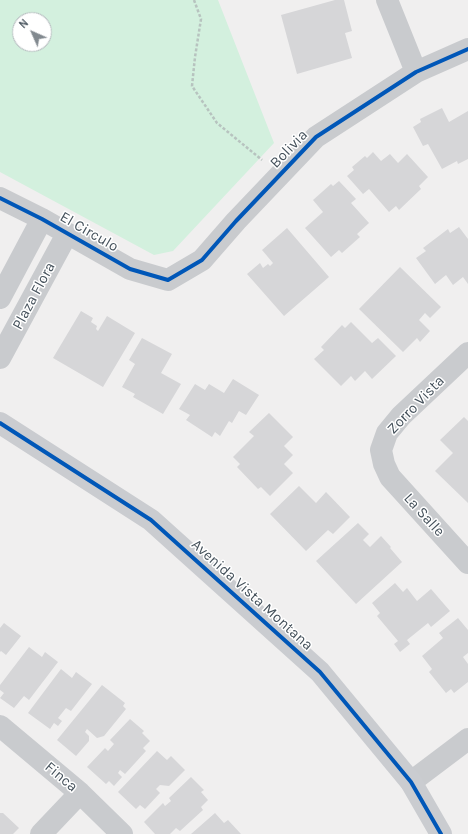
<!DOCTYPE html>
<style>
body{margin:0}
#map{position:relative;width:468px;height:834px;overflow:hidden;background:#f0efef;font-family:Karla,sans-serif}
canvas{display:block}
.north{position:absolute;left:12px;top:12px;width:40px;height:40px;box-sizing:border-box;background:#fff;border:1px solid #b5babe;border-radius:50%;rotate:315deg;font-size:11px;font-weight:700;line-height:16px;text-align:center;color:#46525c}
.north::after{content:'';display:block;margin:auto;width:14px;height:18px;background:#82898f;clip-path:polygon(50% 0,100% 100%,50% 72%,0 100%)}
</style>
<div id="map">
<canvas width="468" height="834"></canvas>
<div class="north">N</div>
</div>
<script>
const g = document.querySelector('canvas').getContext('2d');
g.lineJoin = 'round';
function fill(path, color) {
  g.fillStyle = color;
  g.fill(path, 'evenodd');
}
function toPath(rows) {
  const path = new Path2D();
  for (const r of rows) {
    path.moveTo(r[0], r[1]);
    for (let i = 2; i < r.length; i += 2) path.lineTo(r[i], r[i + 1]);
  }
  return path;
}
function strokePath(path, color, width, dash) {
  g.strokeStyle = color;
  g.lineWidth = width;
  g.lineCap = dash ? 'butt' : 'round';
  g.setLineDash(dash || []);
  g.stroke(path);
}
function drawText(font, color, halo, rows, align = 'center') {
  g.font = font + ' Karla,sans-serif';
  g.lineWidth = 3;
  g.setLineDash([]);
  g.textBaseline = 'middle';
  g.strokeStyle = halo;
  g.fillStyle = color;
  for (const [text, x, y, turn = 0] of rows) {
    g.save();
    g.translate(x, y);
    g.rotate((+turn || 0) * Math.PI / 180);
    g.textAlign = isNaN(turn) ? turn : align;
    if (halo) g.strokeText(text, 0, 0);
    g.fillText(text, 0, 0);
    g.restore();
  }
}
fill(toPath([
 [0,0,218,0,274,143,173,251,154,255,0,172],
 [20,20,44,20,44,44,20,44]
]), '#d3f0de');
fill(toPath([
 [335,0,344,0,352,31,345,33,352,58,297,74,281,15],
 [442,108,449,122,468,111,468,159,458,164,457,161,442,169,428,144,423,146,413,127,421,122,420,119],
 [373,152,381,161,390,154,398,163,407,154,428,177,419,186,421,189,399,210,396,206,389,212,369,189,363,194,347,176,354,170,352,167,365,156,367,158],
 [339,181,356,199,351,203,369,223,357,234,360,237,342,253,339,250,331,257,305,228,323,212,313,200,331,184,333,186],
 [459,227,468,239,468,284,463,277,453,285,446,275,435,284,416,258,426,251,423,248,448,229,450,233],
 [287,228,329,277,284,316,247,274,260,263,263,268,268,264,270,266,273,263,262,250],
 [400,267,441,307,430,318,425,313,419,320,430,331,420,342,417,338,403,352,359,309],
 [81,311,93,318,91,322,97,326,96,329,98,331,107,316,135,333,103,387,53,358],
 [351,322,372,343,378,338,396,356,372,379,365,371,355,381,351,376,341,386,314,359,324,350,321,347,342,325,345,328],
 [142,338,172,354,161,373,181,384,163,414,133,397,135,394,122,387,135,364,129,360],
 [233,379,259,395,246,415,239,411,232,423,229,421,220,436,215,432,212,437,186,420,190,415,179,409,195,384,205,390,209,384,224,393],
 [269,413,293,437,284,446,293,455,284,464,293,473,270,496,261,487,258,489,237,467,240,464,233,457,254,436,249,432],
 [464,417,468,421,468,503,435,471,453,453,440,440],
 [299,486,316,503,326,492,350,517,333,534,328,530,306,551,270,514],
 [358,523,369,534,363,540,370,547,381,536,391,547,390,548,402,562,356,604,316,561],
 [395,583,403,592,407,588,417,601,431,589,450,611,431,627,428,623,407,640,410,644,400,652,394,644,398,641,377,616,380,613,372,603],
 [458,618,468,630,468,653,463,657,468,664,468,682,454,693,451,689,446,693,429,672,432,669,422,656,443,638,439,633],
 [4,623,21,636,6,655,1,651,0,652,0,628],
 [29,647,42,657,45,652,58,662,29,700,24,696,14,708,0,698,4,693,0,690,0,685],
 [61,669,72,678,76,672,92,684,71,711,66,708,58,718,62,721,58,726,54,723,50,729,28,713],
 [102,685,125,703,123,706,126,709,104,736,97,738,87,729,85,732,89,736,89,741,76,756,57,740],
 [130,719,144,731,142,733,150,741,143,748,146,751,125,774,120,770,118,773,122,777,114,786,109,781,106,784,87,767,105,748,108,751,114,744,110,740],
 [157,751,167,760,171,756,185,770,169,786,160,785,156,789,160,793,145,809,140,805,136,809,118,792],
 [191,777,204,790,201,792,208,800,201,807,203,810,180,831,176,828,170,834,155,834,144,822,163,803,165,806,171,801,169,798],
 [0,813,3,813,19,828,13,834,0,834],
 [215,813,224,823,228,820,241,834,191,834]
]), '#d6d6d8');
strokePath(toPath([
 [194,0,201,19,195,57,192,86,217,123,262,160]
]), '#b7c3bf', 2.5, [3, 2]);
strokePath(toPath([
 [387,0,416,72],
 [0,198,42,219,130,269,168,280,202,260,236,221,316,137,416,72,468,49],
 [0,298,42,219],
 [468,353,401,416,387,433,381,450,384,464,390,477,468,563],
 [0,358,67,234],
 [0,726,80,793,122,834],
 [411,782,468,739],
 [41,834,80,793]
]), '#c9cbce', 22);
strokePath(toPath([
 [0,423,151,520,320,672,411,782,441,834]
]), '#caccd0', 22);
strokePath(toPath([
 [0,198,42,219,130,269,168,280,202,260,236,221,316,137,416,72,468,49],
 [0,423,151,520,320,672,411,782,441,834]
]), '#0057b8', 4);
drawText('15px', '#46525c', '#fff', [
 ["Bolivia",289,149,-46],
 ["El Circulo",89,232,30],
 ["Plaza Flora",34,296,-62],
 ["Zorro Vista",416,405,-46],
 ["La Salle",424,515,48],
 ["Avenida Vista Montana",252,595,42],
 ["Finca",61,777,40]
]);
</script>
